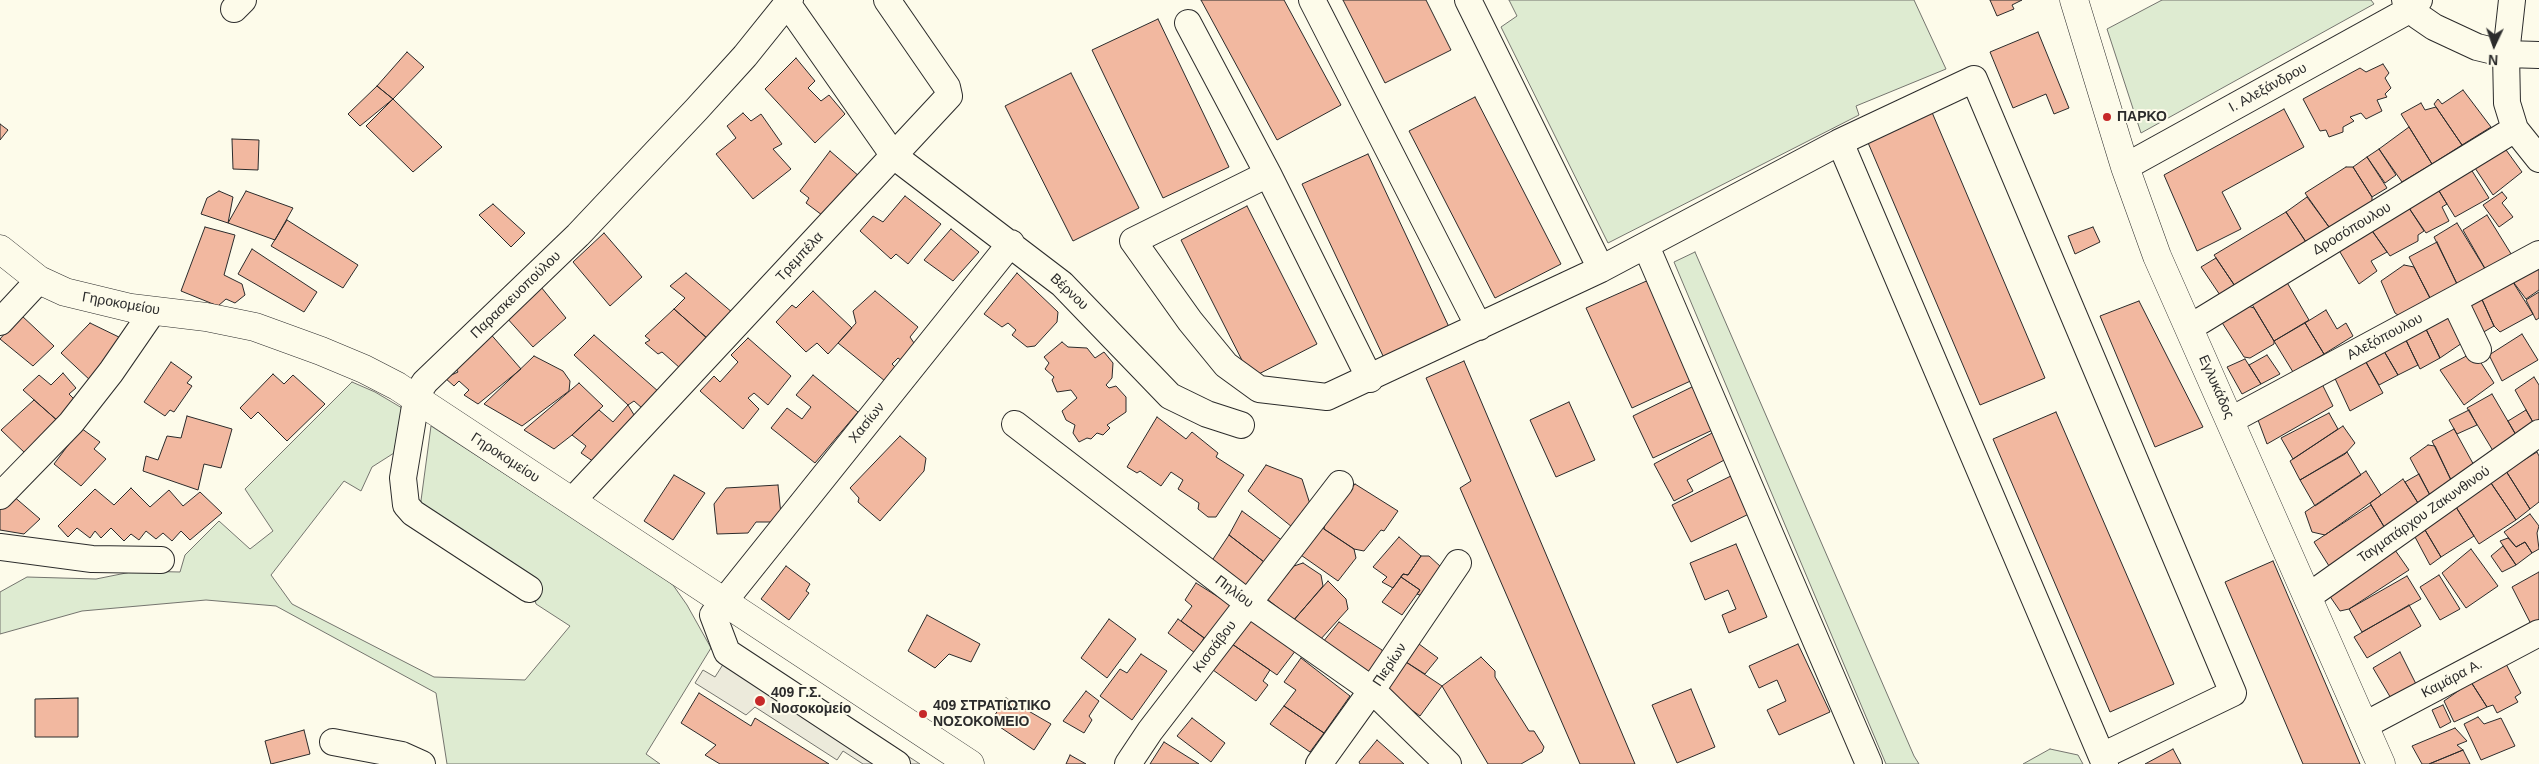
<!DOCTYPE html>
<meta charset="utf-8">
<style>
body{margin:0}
#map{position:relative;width:2539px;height:764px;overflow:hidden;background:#fdfbea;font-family:Helvetica,sans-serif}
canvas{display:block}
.north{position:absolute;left:2469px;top:20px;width:50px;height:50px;-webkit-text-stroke:4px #fdfbea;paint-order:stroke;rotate:183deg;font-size:14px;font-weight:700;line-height:20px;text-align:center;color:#2b2b2b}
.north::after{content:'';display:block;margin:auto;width:18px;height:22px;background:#2b2b2b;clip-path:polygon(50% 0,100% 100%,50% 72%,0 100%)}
</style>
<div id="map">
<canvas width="2539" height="764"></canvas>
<div class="north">N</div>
</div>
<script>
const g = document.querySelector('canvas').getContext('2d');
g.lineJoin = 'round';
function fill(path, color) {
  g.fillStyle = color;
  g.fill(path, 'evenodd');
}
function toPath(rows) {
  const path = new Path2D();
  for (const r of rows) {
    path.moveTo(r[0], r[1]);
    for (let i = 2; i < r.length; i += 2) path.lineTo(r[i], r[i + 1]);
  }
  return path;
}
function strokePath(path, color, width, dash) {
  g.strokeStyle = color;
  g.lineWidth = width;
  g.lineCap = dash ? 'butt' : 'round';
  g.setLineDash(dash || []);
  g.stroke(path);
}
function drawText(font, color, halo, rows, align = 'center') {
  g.font = font + ' Helvetica,sans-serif';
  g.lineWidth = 4;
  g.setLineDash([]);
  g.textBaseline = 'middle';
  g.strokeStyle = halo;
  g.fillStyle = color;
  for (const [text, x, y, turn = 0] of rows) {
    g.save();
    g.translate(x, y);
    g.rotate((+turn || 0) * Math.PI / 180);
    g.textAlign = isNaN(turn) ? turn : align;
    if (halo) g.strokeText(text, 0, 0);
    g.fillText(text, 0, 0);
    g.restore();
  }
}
const green = toPath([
 [1509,0,1914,0,1946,69,1856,106,1859,115,1608,243,1501,27,1517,16,1509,0],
 [2162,0,2371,0,2374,4,2141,133,2107,29,2162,0],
 [1695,252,1914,756,1919,764,1886,764,1674,262,1695,252],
 [352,382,375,392,402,408,394,453,372,467,361,491,344,481,271,575,292,604,434,677,525,680,570,626,536,604,529,579,420,508,431,426,656,572,673,585,687,605,711,648,646,754,660,764,447,764,436,693,276,606,206,600,82,611,0,634,0,592,27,577,96,579,136,571,180,572,185,555,219,521,250,549,273,531,245,489,352,382],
 [2050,749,2078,755,2083,764,2023,764,2050,749]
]);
fill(green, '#deebd1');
strokePath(green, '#74746e', 1);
const parking = toPath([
 [736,644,920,764,863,764,843,751,837,760,755,707,746,715,695,683,703,670,715,677,736,644]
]);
fill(parking, '#eceadb');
strokePath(parking, '#74746e', 1);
const building = toPath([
 [1201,0,1284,0,1341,105,1277,140,1201,0],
 [1343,0,1426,0,1451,50,1385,83,1343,0],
 [1990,0,2022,0,2012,5,2014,9,1997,16,1990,0],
 [1158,19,1229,167,1163,198,1092,50,1158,19],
 [2038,32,2069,108,2054,114,2046,94,2013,108,1990,52,2038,32],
 [407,52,424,67,393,99,377,86,407,52],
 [796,58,815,81,808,88,821,101,829,95,845,114,815,143,765,89,796,58],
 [2383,64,2389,73,2385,78,2391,88,2385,94,2387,97,2377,100,2382,111,2366,119,2361,113,2350,117,2354,121,2343,127,2343,132,2329,137,2326,130,2320,131,2303,99,2360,68,2366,72,2383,64],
 [1071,73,1139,208,1073,241,1005,106,1071,73],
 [377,86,393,99,360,126,348,114,377,86],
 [2463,90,2491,127,2462,145,2434,104,2438,99,2442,104,2463,90],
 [1475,97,1561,264,1495,298,1409,131,1475,97],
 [393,99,442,147,413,172,366,126,393,99],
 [2421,103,2425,110,2436,107,2462,145,2432,164,2401,114,2421,103],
 [2284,109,2304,147,2222,192,2241,229,2197,251,2164,175,2284,109],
 [1931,110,2045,378,1980,405,1866,138,1931,110],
 [743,113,751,121,761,114,782,144,773,149,791,169,753,199,716,154,736,138,727,126,743,113],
 [0,124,8,130,0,140,0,124],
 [2409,127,2432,164,2402,182,2379,149,2409,127],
 [232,139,259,140,258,170,233,169,232,139],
 [2501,143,2522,172,2493,195,2471,162,2501,143],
 [2379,149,2396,175,2385,183,2367,157,2379,149],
 [830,151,860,177,826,218,806,203,809,198,800,191,830,151],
 [1368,154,1449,327,1384,358,1302,184,1368,154],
 [2367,157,2387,188,2372,197,2353,167,2367,157],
 [2469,166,2489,198,2455,217,2436,186,2469,166],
 [2346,167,2353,167,2372,197,2372,204,2335,228,2329,227,2305,193,2346,167],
 [2436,186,2447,204,2442,207,2449,221,2426,233,2407,205,2436,186],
 [219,191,233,197,228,223,201,214,207,198,219,191],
 [246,191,293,208,275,240,228,223,246,191],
 [2502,192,2507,198,2502,203,2513,217,2499,227,2483,205,2502,192],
 [905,196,941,224,908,264,896,254,891,259,860,231,873,216,883,222,905,196],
 [2307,197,2329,227,2327,232,2308,245,2286,212,2307,197],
 [493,204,525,233,511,247,479,215,493,204],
 [2407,205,2424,231,2418,235,2418,241,2390,256,2368,225,2407,205],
 [1247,206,1317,344,1251,378,1181,240,1247,206],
 [2286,212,2308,245,2237,289,2214,255,2286,212],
 [2487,215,2513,257,2487,272,2463,230,2487,215],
 [287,220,358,265,343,288,271,246,287,220],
 [2457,223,2487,272,2458,286,2434,237,2457,223],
 [205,227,235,235,224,275,242,284,245,295,235,303,226,299,218,306,181,291,205,227],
 [2093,227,2100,242,2075,254,2068,236,2093,227],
 [2370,228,2387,252,2371,261,2377,271,2359,284,2337,247,2370,228],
 [951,229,979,252,953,281,924,260,951,229],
 [604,233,642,277,610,306,573,262,604,233],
 [2437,242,2458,286,2430,298,2409,257,2437,242],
 [252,249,317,292,304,312,238,274,252,249],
 [2216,258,2237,289,2222,298,2201,267,2216,258],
 [2539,264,2539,290,2526,299,2511,279,2539,264],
 [2404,265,2414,267,2430,298,2401,317,2395,313,2381,281,2404,265],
 [686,273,733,313,708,339,674,309,685,298,670,286,686,273],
 [1017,273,1058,312,1057,322,1035,346,1027,347,1012,335,1016,330,1008,323,1002,327,984,314,1017,273],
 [1651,279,1697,378,1632,408,1586,308,1651,279],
 [2285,279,2309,320,2274,341,2250,301,2285,279],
 [2511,279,2533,314,2500,332,2494,326,2479,293,2511,279],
 [541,287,566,318,533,347,506,317,541,287],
 [813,291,852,328,828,354,817,343,806,352,776,322,792,305,796,308,813,291],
 [875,291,918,327,910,337,914,343,902,361,898,358,892,364,896,368,885,381,838,343,856,323,853,311,875,291],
 [2539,292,2539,318,2536,320,2526,300,2539,292],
 [2479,293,2494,326,2475,337,2461,305,2479,293],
 [2139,301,2203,427,2155,447,2100,316,2139,301],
 [2245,305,2254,308,2274,341,2274,344,2250,358,2244,357,2221,321,2245,305],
 [2454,307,2468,339,2440,358,2423,323,2454,307],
 [674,309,708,339,680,368,662,352,658,354,645,343,650,340,645,336,674,309],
 [2326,310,2337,329,2346,323,2353,336,2324,354,2305,323,2326,310],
 [21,315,54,346,33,366,0,339,21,315],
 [90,323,125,340,91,381,61,353,90,323],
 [2305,323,2324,354,2293,372,2274,341,2305,323],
 [2423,323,2440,358,2420,369,2403,334,2423,323],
 [488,331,521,369,478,404,464,395,469,390,459,381,454,386,445,378,458,372,453,364,488,331],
 [2403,334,2418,365,2398,375,2381,346,2403,334],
 [2522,334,2538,360,2502,381,2489,355,2522,334],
 [594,335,659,392,642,408,634,401,628,405,574,355,594,335],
 [748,338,791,376,768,405,754,393,748,398,759,409,743,429,700,391,714,376,720,382,738,362,731,355,748,338],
 [1062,342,1068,347,1087,348,1095,358,1104,352,1113,363,1112,378,1106,385,1109,388,1116,386,1126,397,1126,412,1107,425,1110,428,1103,435,1097,433,1091,439,1087,438,1079,442,1073,433,1075,425,1066,420,1062,411,1077,398,1071,390,1057,392,1052,380,1054,377,1045,369,1049,363,1044,357,1062,342],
 [2381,346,2398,375,2379,385,2362,355,2381,346],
 [2474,352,2494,383,2464,405,2440,370,2474,352],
 [2267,355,2280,374,2261,384,2249,365,2267,355],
 [2362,355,2383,393,2350,411,2332,372,2362,355],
 [534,356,563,371,570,381,569,391,522,426,484,404,534,356],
 [2245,359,2261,384,2242,394,2227,367,2245,359],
 [1464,361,1635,764,1580,764,1460,488,1471,481,1426,378,1464,361],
 [171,362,192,377,187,383,192,386,174,412,170,410,165,416,144,402,171,362],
 [63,373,76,388,69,394,77,402,59,422,23,390,39,375,51,385,63,373],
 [273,374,284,384,293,375,325,404,287,441,258,412,251,419,240,408,273,374],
 [813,375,858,412,815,463,771,428,787,408,802,419,811,407,796,395,813,375],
 [2534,377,2539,385,2539,426,2534,424,2515,390,2534,377],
 [2319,378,2333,406,2267,444,2255,412,2319,378],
 [579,383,603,406,572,435,554,449,524,430,579,383],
 [1698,384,1719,427,1653,458,1633,416,1698,384],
 [2492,394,2516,435,2495,454,2467,408,2492,394],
 [34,400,59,422,26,454,1,430,34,400],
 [1569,402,1595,460,1556,477,1530,420,1569,402],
 [628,405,639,423,597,464,581,453,586,446,572,435,599,410,613,422,628,405],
 [2469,410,2477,425,2457,434,2449,420,2469,410],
 [2526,410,2534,424,2516,435,2508,421,2526,410],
 [2056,412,2174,684,2110,712,1993,439,2056,412],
 [2329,413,2338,429,2293,459,2281,438,2329,413],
 [187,416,232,429,221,468,204,464,198,490,143,471,146,456,158,460,167,436,181,438,187,416],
 [1157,417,1186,439,1192,432,1218,453,1216,457,1244,475,1216,517,1208,517,1198,509,1199,503,1178,489,1183,480,1171,472,1161,486,1140,471,1137,473,1127,467,1157,417],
 [2343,426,2355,443,2345,454,2300,480,2290,461,2343,426],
 [81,428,100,442,94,449,106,459,81,486,54,464,81,428],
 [2454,429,2476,469,2451,480,2432,441,2454,429],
 [1714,432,1728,458,1687,480,1693,491,1674,501,1654,464,1714,432],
 [900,436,926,458,924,471,880,521,858,502,859,498,850,488,900,436],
 [2428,445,2435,446,2451,480,2432,499,2410,458,2428,445],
 [2347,452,2361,475,2315,506,2300,480,2347,452],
 [2537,452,2539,456,2539,502,2530,509,2506,471,2537,452],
 [1266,465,1302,479,1310,504,1292,527,1248,491,1266,465],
 [2366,471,2381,495,2325,535,2312,532,2305,512,2366,471],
 [2506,471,2530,509,2516,520,2491,483,2506,471],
 [1735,474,1753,512,1691,542,1672,505,1735,474],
 [2419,474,2430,495,2418,503,2405,482,2419,474],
 [674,475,705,493,673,540,644,521,674,475],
 [2403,479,2418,503,2386,530,2370,503,2403,479],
 [2491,483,2516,520,2479,544,2456,507,2491,483],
 [1355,484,1398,511,1384,531,1381,530,1364,551,1354,549,1324,529,1326,518,1355,484],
 [778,485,781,515,776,522,756,522,748,533,717,534,714,504,726,488,778,485],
 [131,488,150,507,169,490,183,506,200,492,222,513,190,540,181,531,172,541,163,533,156,539,146,531,139,540,131,534,124,541,111,528,101,538,95,531,90,538,77,528,68,537,58,526,95,489,114,505,131,488],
 [12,495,40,519,24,534,0,530,0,508,12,495],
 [2371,505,2386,530,2329,566,2314,542,2371,505],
 [2456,507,2474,536,2441,557,2425,530,2456,507],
 [1242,511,1283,541,1268,565,1229,535,1242,511],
 [2530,514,2539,526,2537,533,2539,549,2532,553,2525,542,2516,547,2504,532,2530,514],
 [1321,527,1354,549,1356,558,1338,581,1298,553,1321,527],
 [2425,530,2441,557,2430,565,2415,537,2425,530],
 [1229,535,1268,565,1249,592,1211,562,1229,535],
 [1399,537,1421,556,1408,575,1403,574,1393,588,1382,582,1387,577,1373,567,1399,537],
 [2508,538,2516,547,2525,542,2532,553,2516,565,2500,541,2508,538],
 [1736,544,1767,617,1729,633,1722,615,1736,609,1728,590,1705,600,1690,563,1736,544],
 [2503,546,2516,565,2502,572,2491,556,2503,546],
 [2471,549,2498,586,2466,608,2442,573,2471,549],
 [2395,550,2409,570,2349,609,2340,611,2329,595,2395,550],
 [1421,556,1429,556,1441,567,1422,596,1417,594,1420,590,1401,577,1403,574,1408,575,1421,556],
 [2273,561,2360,764,2303,764,2225,582,2273,561],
 [1303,563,1321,575,1323,586,1294,620,1267,599,1294,566,1303,563],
 [786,566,810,584,806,591,809,593,789,620,761,599,786,566],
 [2539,572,2539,624,2533,628,2512,587,2539,572],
 [2439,575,2460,609,2440,620,2420,587,2439,575],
 [2407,576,2421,599,2362,632,2349,609,2407,576],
 [1401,577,1420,590,1402,615,1382,602,1401,577],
 [1328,581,1346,599,1348,609,1319,641,1291,623,1328,581],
 [1196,583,1236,608,1210,642,1181,621,1192,606,1185,600,1196,583],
 [2409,605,2421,626,2367,658,2354,637,2409,605],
 [927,615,980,644,971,662,949,654,935,668,908,651,927,615],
 [1250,618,1296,650,1277,675,1232,644,1250,618],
 [1109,619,1136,639,1107,678,1081,658,1109,619],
 [1178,619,1204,638,1195,653,1168,633,1178,619],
 [1339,622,1382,650,1384,657,1369,679,1323,642,1339,622],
 [1232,644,1270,670,1263,681,1268,685,1256,701,1213,670,1232,644],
 [1419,644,1438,658,1425,674,1406,662,1419,644],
 [1798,644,1830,712,1779,735,1767,710,1786,701,1777,680,1759,688,1749,666,1798,644],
 [2400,652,2418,688,2392,700,2373,668,2400,652],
 [1141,654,1167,671,1132,720,1100,696,1120,669,1127,673,1141,654],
 [1481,657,1495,671,1495,677,1529,731,1534,731,1544,747,1542,752,1521,764,1488,764,1442,686,1481,657],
 [1301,658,1350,696,1324,733,1284,706,1296,690,1284,682,1301,658],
 [1406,662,1442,686,1420,716,1386,691,1406,662],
 [2505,662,2521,693,2515,697,2518,702,2497,713,2493,705,2487,707,2471,682,2505,662],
 [2471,682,2487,707,2454,722,2444,701,2471,682],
 [1691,689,1715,747,1677,763,1652,705,1691,689],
 [1086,691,1099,701,1089,716,1092,720,1084,733,1063,721,1086,691],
 [699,693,751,726,755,718,829,764,720,764,705,755,716,745,681,723,699,693],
 [78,698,78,737,35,737,35,699,78,698],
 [1006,698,1051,724,1034,750,991,721,1006,698],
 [2443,705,2451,722,2440,728,2432,710,2443,705],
 [1284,706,1324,733,1310,752,1270,724,1284,706],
 [2478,717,2484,724,2501,718,2515,746,2481,760,2464,724,2478,717],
 [1192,718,1225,743,1211,762,1177,736,1192,718],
 [2455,728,2467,741,2457,745,2463,750,2429,764,2422,764,2412,746,2455,728],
 [304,730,310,754,271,764,265,741,304,730],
 [1377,740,1404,764,1360,764,1359,762,1377,740],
 [1164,742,1199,764,1150,764,1164,742],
 [2173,749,2181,764,2145,764,2173,749],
 [2463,750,2470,764,2429,764,2463,750],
 [1070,755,1086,764,1066,764,1070,755]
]);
fill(building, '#f2b8a0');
strokePath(building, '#2b2b2b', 1);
const minor = toPath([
 [1312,0,1479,327],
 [1468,0,1601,269],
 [2405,0,2418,16,2434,27,2477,47,2506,54,2539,55],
 [2512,0,2506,54,2507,103,2515,129,2539,159],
 [787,3,894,156,1062,284,1170,396,1207,414,1241,425],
 [234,9,243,0],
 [1188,23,1268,174,1370,379],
 [1840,142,2105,764],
 [2125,167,2411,9,2419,0],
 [1268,174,1133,241,1190,321,1226,365,1259,389,1327,397,1601,269,1840,142,1974,79,2233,693,2102,756],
 [1646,246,1869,764],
 [2454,300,2478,350],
 [0,322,39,280],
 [2189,328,2515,129],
 [2231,420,2539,254],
 [1015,424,1248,603,1372,690,1448,764],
 [0,496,71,423,111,372,153,311],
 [572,501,949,96,947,87,887,0],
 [0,547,92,559,161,560],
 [529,589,413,513,406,505,403,478,417,394,425,382,578,235,696,110,745,56,790,0],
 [2309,596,2539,433],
 [2365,725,2539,633],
 [333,742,402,755,422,764],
 [897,764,727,652,713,615,1011,243],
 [1128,764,1150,731,1340,484],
 [1319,764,1372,690,1458,563]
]);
const major = toPath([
 [2074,0,2125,167,2157,256,2381,764],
 [0,249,39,280,65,292,131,308,206,317,255,327,321,351,364,369,397,386,970,764]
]);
strokePath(minor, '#2b2b2b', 28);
strokePath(major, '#2b2b2b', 29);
strokePath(minor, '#fdfbea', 26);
strokePath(major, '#fdfbea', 28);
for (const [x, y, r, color] of [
 [2107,117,5,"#c62828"],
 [760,701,6,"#c62828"],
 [923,714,5,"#c62828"]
]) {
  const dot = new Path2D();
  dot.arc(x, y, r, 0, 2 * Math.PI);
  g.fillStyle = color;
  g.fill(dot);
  strokePath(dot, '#fdfbea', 2);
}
drawText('14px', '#2b2b2b', '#fdfbea', [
 ["Ι. Αλεξάνδρου",2268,88,-29],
 ["Δροσόπουλου",2352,229,-31],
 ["Τρεμπέλα",800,257,-47],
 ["Βέρνου",1069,292,43],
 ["Παρασκευοπούλου",516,295,-44],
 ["Γηροκομείου",121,304,10],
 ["Αλεξόπουλου",2385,337,-28],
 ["Εγλυκάδος",2216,387,66],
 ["Χασίων",867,423,-51],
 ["Γηροκομείου",505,458,33],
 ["Ταγματάρχου Ζακυνθινού",2424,515,-35],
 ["Πηλίου",1234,592,37],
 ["Κισσάβου",1215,647,-53],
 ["Πιερίων",1390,665,-56],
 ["Καμάρα Α.",2452,679,-28]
]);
drawText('bold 14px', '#2b2b2b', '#fdfbea', [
 ["ΠΑΡΚΟ",2117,117],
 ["409 Γ.Σ.",771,693],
 ["Νοσοκομείο",771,709],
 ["409 ΣΤΡΑΤΙΩΤΙΚΟ",933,706],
 ["ΝΟΣΟΚΟΜΕΙΟ",933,722]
], 'left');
</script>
